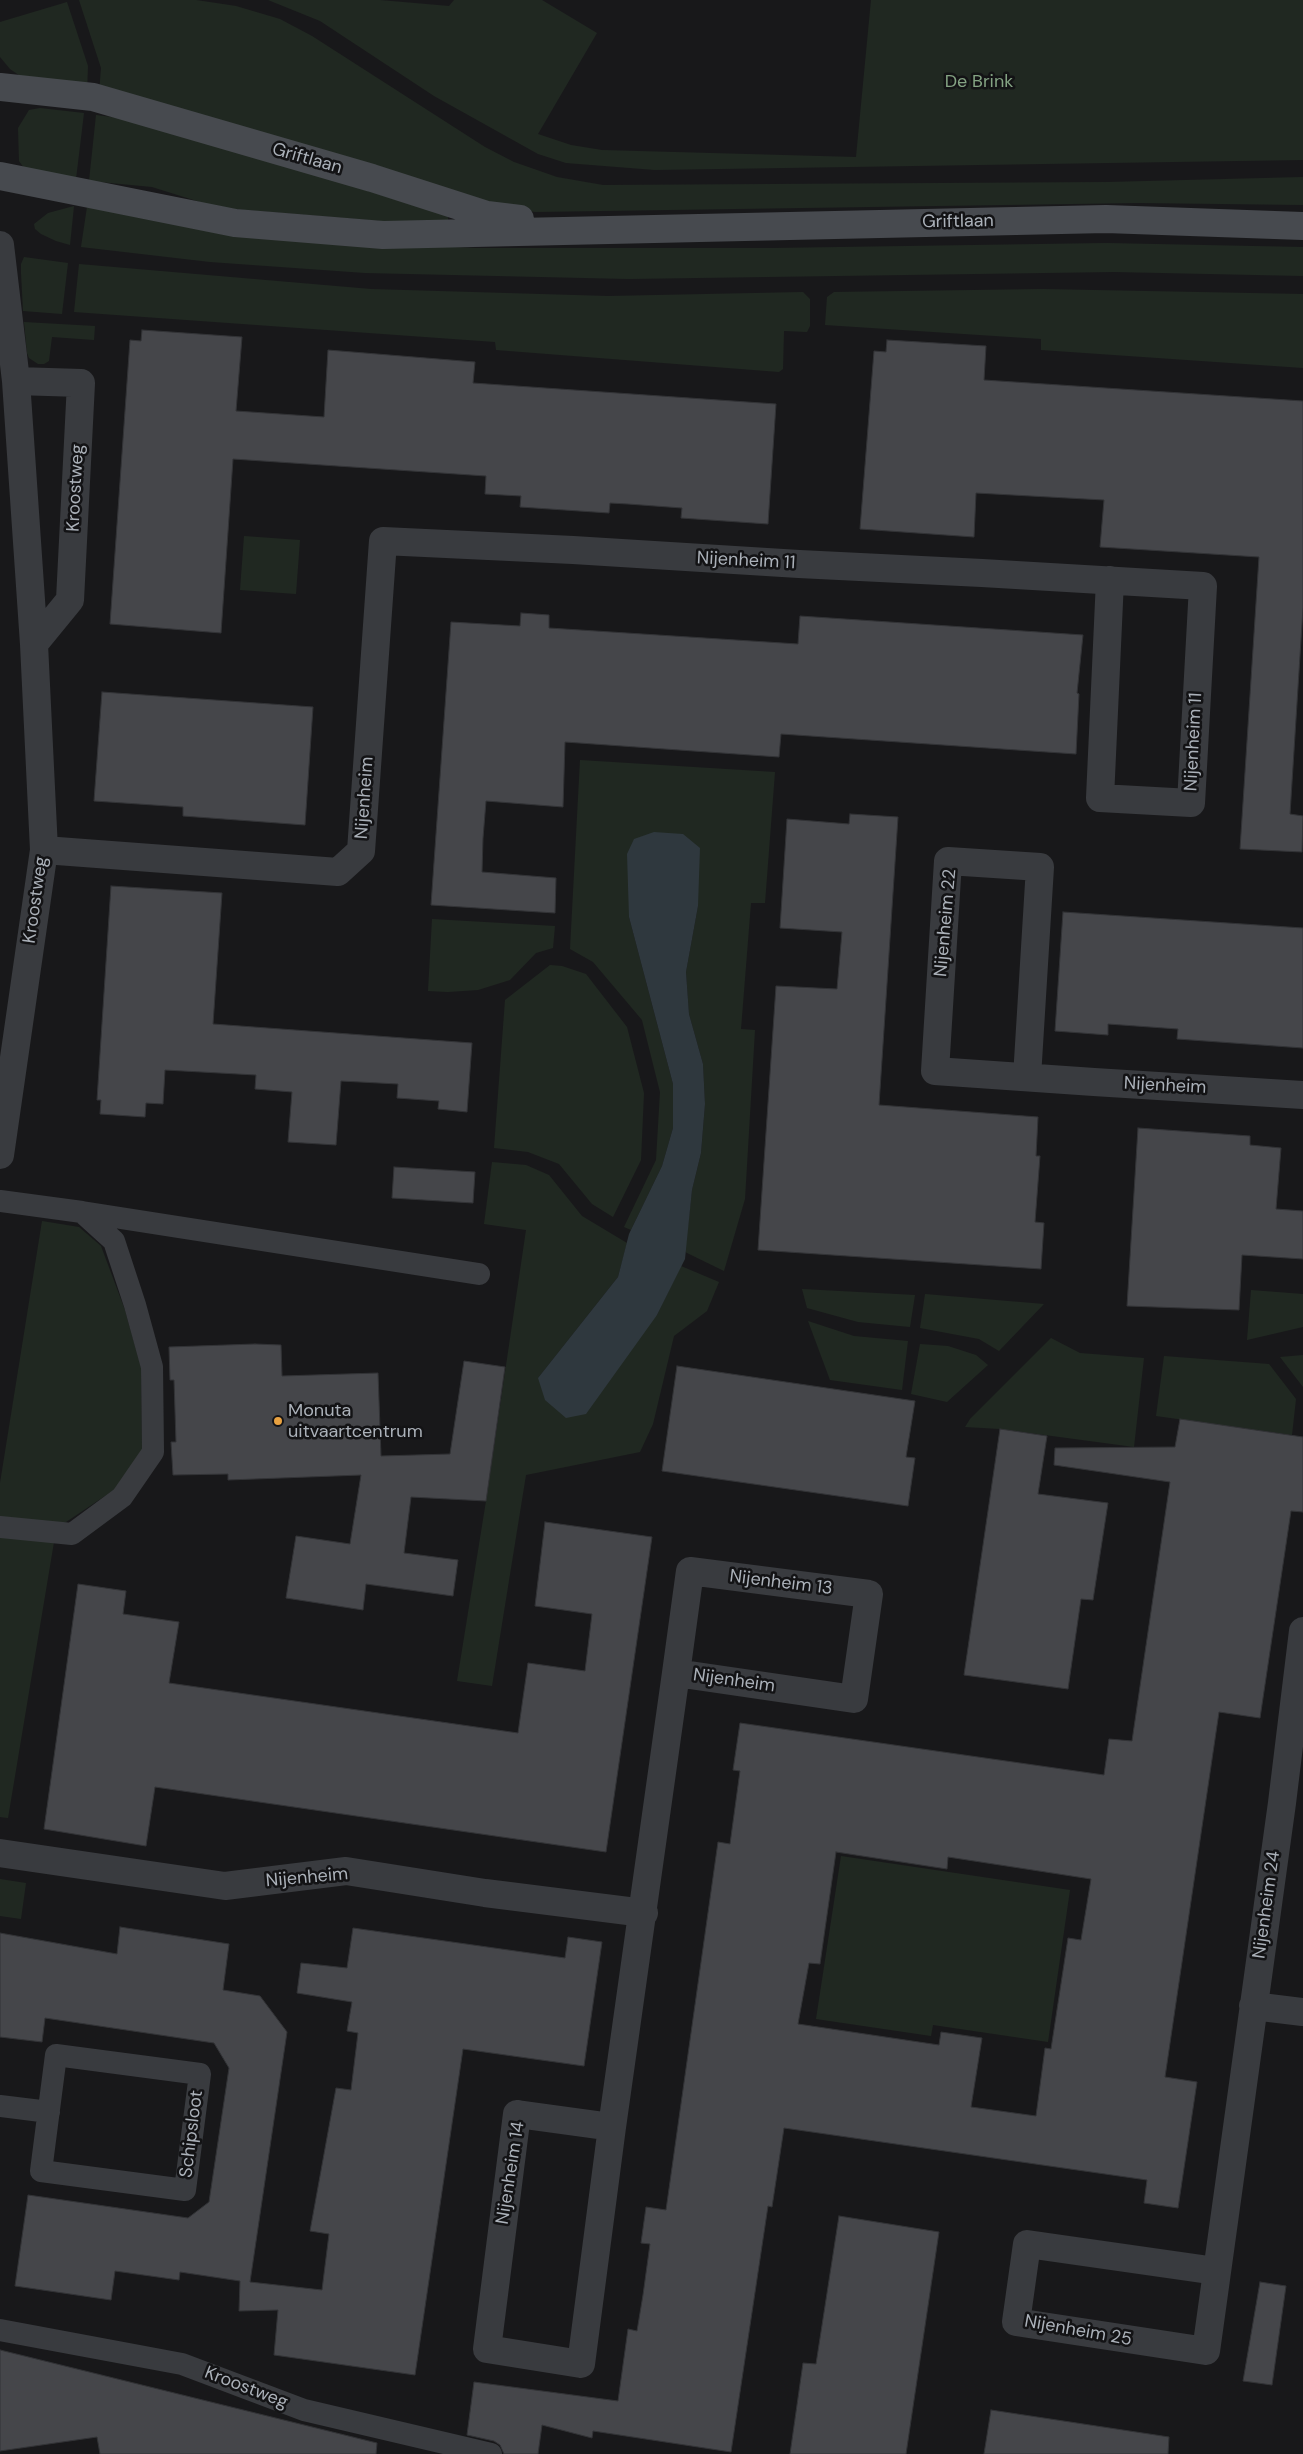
<!DOCTYPE html>
<style>
body{margin:0}
canvas{display:block;background:#18181a}
</style>
<canvas width="1303" height="2454"></canvas>
<script>
const g = document.querySelector('canvas').getContext('2d');
g.lineJoin = 'round';
function fill(path, color) {
  g.fillStyle = color;
  g.fill(path, 'evenodd');
}
function toPath(rows) {
  const path = new Path2D();
  for (const r of rows) {
    path.moveTo(r[0], r[1]);
    for (let i = 2; i < r.length; i += 2) path.lineTo(r[i], r[i + 1]);
  }
  return path;
}
function strokePath(path, color, width, dash) {
  g.strokeStyle = color;
  g.lineWidth = width;
  g.lineCap = dash ? 'butt' : 'round';
  g.setLineDash(dash || []);
  g.stroke(path);
}
function drawText(font, color, halo, rows, align = 'center') {
  g.font = font + ' "DM Sans",sans-serif';
  g.lineWidth = 5;
  g.setLineDash([]);
  g.textBaseline = 'middle';
  g.strokeStyle = halo;
  g.fillStyle = color;
  for (const [text, x, y, turn = 0] of rows) {
    g.save();
    g.translate(x, y);
    g.rotate((+turn || 0) * Math.PI / 180);
    g.textAlign = isNaN(turn) ? turn : align;
    if (halo) g.strokeText(text, 0, 0);
    g.fillText(text, 0, 0);
    g.restore();
  }
}
fill(toPath([
 [79,0,196,0,236,6,280,19,312,36,485,147,514,162,557,177,603,185,1107,182,1303,177,1303,205,1138,203,535,212,491,205,99,94,101,68],
 [268,0,380,0,449,6,454,0,542,0,597,33,538,134,571,145,602,150,856,157,871,0,1303,0,1303,160,655,170,566,163,538,154,434,96,320,21],
 [67,2,88,66,87,93,26,80,10,69,0,57,0,22],
 [40,108,84,113,76,179,24,168,19,161,18,128,29,110],
 [96,115,151,122,448,216,448,222,443,226,219,208,152,187,89,181],
 [74,206,70,245,56,241,41,234,35,229,34,224,48,213],
 [87,207,330,242,477,248,773,248,1106,243,1303,247,1303,276,1114,272,628,279,365,273,210,262,81,247],
 [24,257,68,263,62,314,23,311,21,273,21,264],
 [79,264,371,289,608,296,803,292,810,299,810,326,807,332,784,331,783,369,779,372,496,350,495,342,74,312],
 [1042,289,1303,294,1303,368,1041,350,1041,339,825,325,827,297,834,292],
 [24,322,95,326,94,340,52,337,49,361,44,364,38,364,29,358,27,353],
 [244,536,300,540,296,594,240,590],
 [580,760,775,772,765,903,751,903,741,1029,755,1030,745,1199,724,1271,685,1252,692,1190,701,1153,705,1104,703,1064,689,1014,686,972,698,906,629,917,673,1084,673,1128,662,1166,631,1230,624,1227,656,1160,660,1092,642,1020,593,962,570,949],
 [432,919,555,926,553,948,536,953,510,980,478,990,448,992,428,991],
 [550,965,562,966,586,974,627,1027,644,1093,641,1160,613,1217,592,1204,559,1164,528,1152,494,1148,505,1000],
 [492,1162,526,1165,549,1175,582,1216,627,1243,618,1277,538,1378,657,1315,681,1266,719,1282,707,1311,674,1336,653,1424,640,1452,526,1475,492,1686,457,1681,486,1501,526,1230,484,1224],
 [42,1221,79,1227,101,1246,125,1310,141,1367,142,1451,114,1490,63,1524,0,1517,0,1483],
 [802,1289,915,1295,910,1327,858,1322,807,1308],
 [1251,1290,1303,1294,1303,1327,1247,1340],
 [925,1294,1044,1304,999,1351,979,1339,920,1328],
 [808,1321,854,1336,908,1341,902,1390,830,1380],
 [1051,1338,1080,1353,1144,1358,1134,1447,1000,1429,965,1427,970,1419],
 [920,1344,948,1346,976,1355,988,1365,947,1402,911,1394],
 [1303,1355,1303,1387,1280,1357],
 [1164,1356,1269,1364,1296,1399,1292,1435,1156,1416],
 [0,1535,54,1542,8,1818,0,1817],
 [841,1856,1070,1890,1048,2042,933,2025,931,2036,816,2019],
 [0,1879,26,1883,21,1919,0,1916]
]), '#202821');
fill(toPath([
 [654,832,683,834,700,848,698,906,686,972,689,1014,703,1064,705,1104,701,1153,692,1190,685,1259,657,1315,586,1414,566,1418,545,1400,538,1378,618,1277,629,1234,662,1166,673,1128,673,1084,629,917,627,854,634,839]
]), '#2f383e');
const building = toPath([
 [142,330,242,337,236,411,324,417,328,350,475,362,473,383,776,404,768,524,681,518,682,508,628,504,610,503,609,513,520,507,521,496,485,494,486,476,233,459,221,633,110,624,130,340,141,341,142,330],
 [887,340,986,346,984,380,1303,401,1303,608,1290,814,1303,816,1302,852,1240,849,1259,557,1100,547,1104,500,976,493,974,537,860,529,874,351,886,352,887,340],
 [521,613,549,615,549,628,798,644,800,616,1083,635,1077,693,1079,694,1076,754,781,734,779,757,565,742,563,807,486,801,483,838,482,872,556,878,555,913,431,905,451,622,520,626,521,613],
 [102,692,313,707,305,825,183,816,183,807,94,801,102,692],
 [850,814,898,817,879,1105,1038,1117,1036,1156,1040,1156,1035,1222,1044,1223,1041,1269,758,1250,776,986,837,989,842,932,780,928,787,819,849,824,850,814],
 [111,886,222,893,213,1024,472,1043,467,1112,438,1109,439,1101,397,1098,398,1084,341,1081,336,1145,288,1142,292,1092,255,1089,256,1075,165,1070,163,1104,146,1103,145,1117,100,1114,101,1100,97,1100,111,886],
 [1063,912,1303,928,1303,1048,1177,1039,1178,1029,1108,1024,1108,1035,1055,1031,1063,912],
 [1138,1128,1250,1136,1250,1145,1281,1148,1276,1209,1303,1211,1303,1259,1242,1255,1239,1310,1127,1306,1138,1128],
 [394,1167,475,1172,473,1203,392,1198,394,1167],
 [255,1344,281,1345,282,1376,378,1373,381,1456,450,1454,464,1361,505,1367,486,1501,411,1497,404,1553,458,1560,453,1596,366,1584,363,1610,286,1598,296,1536,350,1544,361,1475,228,1480,228,1474,173,1475,171,1442,176,1442,174,1380,170,1380,169,1347,255,1344],
 [677,1366,915,1401,906,1457,915,1458,908,1506,662,1471,677,1366],
 [1180,1419,1303,1437,1303,1512,1291,1511,1260,1718,1219,1712,1165,2077,1197,2082,1178,2208,1144,2203,1147,2180,784,2128,772,2207,768,2206,731,2452,593,2431,592,2438,542,2425,538,2454,504,2454,500,2445,494,2441,467,2435,474,2382,618,2401,628,2329,637,2331,643,2295,650,2244,641,2243,646,2207,666,2210,718,1842,730,1844,740,1771,733,1770,740,1723,1104,1775,1109,1739,1132,1741,1170,1482,1054,1465,1055,1448,1175,1447,1180,1419],
 [836,1852,947,1869,948,1857,1091,1879,1081,1940,1068,1938,1051,2049,1045,2048,1036,2116,971,2107,982,2038,941,2032,939,2045,798,2024,809,1963,820,1964,836,1852],
 [1000,1429,1047,1436,1038,1494,1108,1503,1093,1600,1081,1599,1068,1689,964,1675,1000,1429],
 [545,1522,652,1537,606,1852,155,1787,146,1846,44,1829,78,1584,126,1591,123,1614,179,1622,169,1683,518,1733,528,1663,585,1671,592,1614,535,1606,545,1522],
 [120,1927,229,1944,223,1990,260,1996,287,2032,250,2282,322,2290,329,2234,310,2231,336,2088,351,2090,358,2033,347,2031,352,2002,297,1993,301,1963,347,1968,353,1928,565,1958,568,1937,602,1942,584,2066,463,2049,415,2375,274,2355,278,2310,239,2311,240,2281,180,2272,179,2280,115,2271,111,2300,15,2286,28,2195,188,2218,209,2202,229,2068,214,2043,45,2018,42,2042,0,2037,0,1933,117,1954,120,1927],
 [839,2216,939,2232,906,2454,790,2454,803,2363,816,2364,839,2216],
 [1260,2282,1286,2286,1272,2385,1243,2381,1260,2282],
 [0,2350,377,2443,376,2454,100,2454,97,2437,0,2451,0,2350],
 [991,2410,1169,2437,1168,2454,984,2454,991,2410]
]);
fill(building, '#45464a');
strokePath(building, '#323336', 1);
strokePath(toPath([
 [0,1201,82,1212,114,1241,135,1305,152,1367,153,1452,122,1497,72,1534,0,1527],
 [82,1212,479,1274],
 [56,2055,200,2074,185,2190,41,2171,56,2055],
 [0,2106,49,2112],
 [0,2330,182,2364,304,2410,491,2454]
]), '#393b3f', 22);
strokePath(toPath([
 [0,245,16,381,34,644,44,850,0,1155],
 [16,381,81,383,70,600,34,644],
 [44,850,338,872,361,851,383,541,573,550,799,564,982,573,1203,586,1191,803,1100,798,1110,580],
 [1027,1077,1040,867,948,861,935,1071,1094,1082,1303,1095],
 [0,1853,225,1886,346,1871,485,1893,644,1913],
 [1253,2006,1303,2012],
 [517,2114,612,2127,581,2364,487,2349,517,2114],
 [612,2127,676,1673,854,1699,869,1594,690,1571,676,1673],
 [1216,2271,1027,2244,1016,2322,1206,2351,1282,1803,1303,1631]
]), '#393b3f', 28);
strokePath(toPath([
 [0,87,93,97,372,178,487,215,520,219],
 [0,176,235,223,383,235,1106,219,1303,226]
]), '#474a4f', 28);
for (const [x, y, r, color] of [
 [278,1421,5,"#e9a241"]
]) {
  const dot = new Path2D();
  dot.arc(x, y, r, 0, 2 * Math.PI);
  g.fillStyle = color;
  g.fill(dot);
  strokePath(dot, '#131315', 2);
}
drawText('18px', '#84a383', '#131315', [
 ["De Brink",979,82]
]);
drawText('18px', '#abb1b9', '#131315', [
 ["Griftlaan",307,159,16],
 ["Griftlaan",958,222,-1],
 ["Kroostweg",76,488,-87],
 ["Nijenheim 11",746,561,3],
 ["Nijenheim 11",1194,742,-87],
 ["Nijenheim",365,798,-86],
 ["Kroostweg",36,900,-82],
 ["Nijenheim 22",946,923,-85],
 ["Nijenheim",1165,1086,3],
 ["Nijenheim 13",781,1583,7],
 ["Nijenheim",734,1681,8],
 ["Nijenheim",307,1878,-5],
 ["Nijenheim 24",1267,1905,-82],
 ["Schipsloot",192,2134,-83],
 ["Nijenheim 14",511,2173,-81],
 ["Nijenheim 25",1078,2331,10],
 ["Kroostweg",246,2388,21]
]);
drawText('18px', '#abb1b9', '#131315', [
 ["Monuta",288,1411],
 ["uitvaartcentrum",288,1432]
], 'left');
</script>
